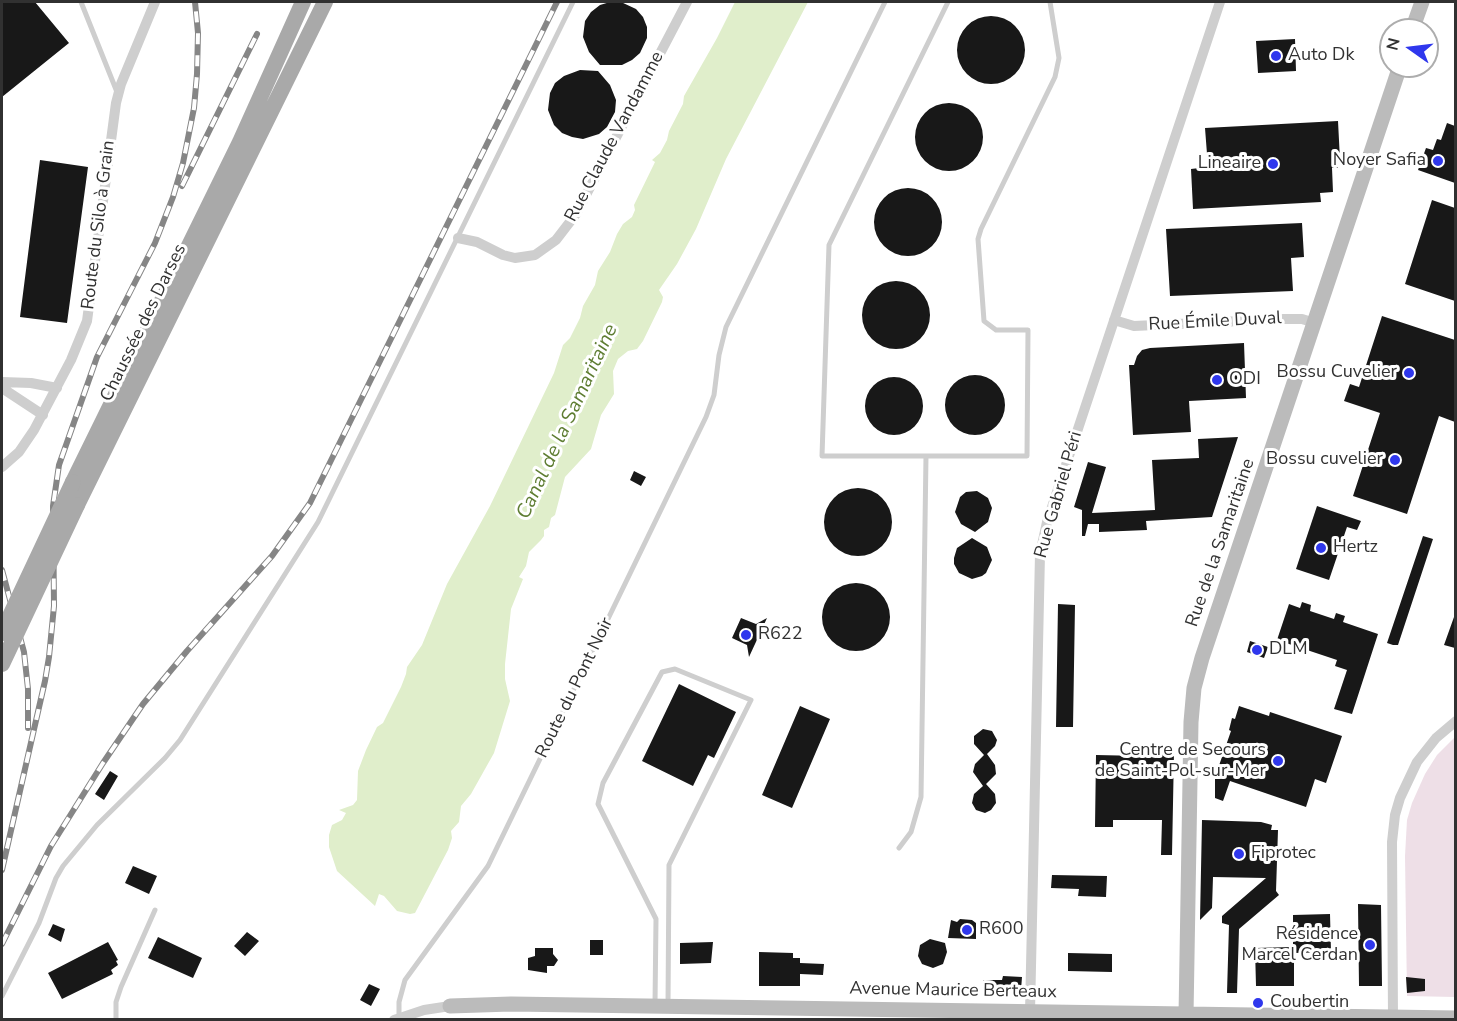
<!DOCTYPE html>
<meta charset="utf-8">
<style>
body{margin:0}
#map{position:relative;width:1457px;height:1021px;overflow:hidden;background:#fff;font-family:"Nunito Sans",sans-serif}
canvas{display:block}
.frame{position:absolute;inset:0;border:3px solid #313131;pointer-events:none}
.north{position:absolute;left:1379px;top:18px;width:60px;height:60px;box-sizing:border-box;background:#fff;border:2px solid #adadad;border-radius:50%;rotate:284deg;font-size:16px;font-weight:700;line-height:24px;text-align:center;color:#313131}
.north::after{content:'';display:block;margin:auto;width:21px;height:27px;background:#2f37ed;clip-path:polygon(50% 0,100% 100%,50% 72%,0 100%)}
</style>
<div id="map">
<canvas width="1457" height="1021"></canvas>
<div class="frame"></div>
<div class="north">N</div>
</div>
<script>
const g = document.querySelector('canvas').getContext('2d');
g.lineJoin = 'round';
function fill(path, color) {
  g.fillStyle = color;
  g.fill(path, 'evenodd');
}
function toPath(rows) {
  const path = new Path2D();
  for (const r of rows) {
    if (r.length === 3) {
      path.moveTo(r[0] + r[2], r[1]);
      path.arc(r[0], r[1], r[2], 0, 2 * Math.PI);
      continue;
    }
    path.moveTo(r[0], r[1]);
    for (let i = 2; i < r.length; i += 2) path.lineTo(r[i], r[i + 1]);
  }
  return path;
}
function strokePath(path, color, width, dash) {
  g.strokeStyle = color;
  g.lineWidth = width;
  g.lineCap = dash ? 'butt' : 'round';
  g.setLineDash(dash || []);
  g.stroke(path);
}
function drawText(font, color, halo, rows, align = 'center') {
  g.font = font + ' "Nunito Sans",sans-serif';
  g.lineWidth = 6;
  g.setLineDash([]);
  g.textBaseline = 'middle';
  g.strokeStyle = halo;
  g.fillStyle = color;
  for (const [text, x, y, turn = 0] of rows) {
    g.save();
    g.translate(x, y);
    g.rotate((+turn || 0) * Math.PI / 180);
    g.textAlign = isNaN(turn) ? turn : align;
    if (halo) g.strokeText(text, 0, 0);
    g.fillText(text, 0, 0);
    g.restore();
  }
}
fill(toPath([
 [1455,737,1455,997,1407,996,1405,856,1407,820,1412,803,1425,774,1437,755]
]), '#eedfe7');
fill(toPath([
 [735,2,808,2,726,159,696,229,677,264,659,290,663,297,662,302,643,341,637,349,628,351,618,359,613,371,614,394,601,415,591,449,565,477,555,515,551,518,549,527,544,530,544,536,541,540,529,552,526,566,519,577,523,579,511,609,505,664,505,679,510,701,494,753,471,794,461,806,459,822,451,831,452,838,448,850,415,913,410,914,397,911,384,896,379,894,375,906,337,871,329,847,329,835,332,825,342,820,346,813,339,810,353,805,357,800,358,771,366,750,377,727,383,723,401,687,406,674,407,667,422,645,447,584,490,506,554,373,563,345,570,338,580,318,583,306,595,285,598,271,610,252,617,234,623,224,632,217,635,210,634,205,655,162,652,160,660,153,667,140,669,131,683,104,684,96,717,38]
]), '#e0eecb');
fill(toPath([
 [2,2,35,2,69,43,2,97],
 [610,2,621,2,636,9,643,17,647,27,647,38,640,53,632,60,622,65,600,65,589,52,583,37,585,21,591,12,600,5],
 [991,50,34],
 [1295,39,1296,71,1258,73,1256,41],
 [580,70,598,71,610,85,616,100,615,112,607,127,599,134,583,139,572,137,562,133,554,125,548,110,550,93,555,83,564,76],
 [949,137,34],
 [1338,121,1340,160,1338,160,1338,168,1332,168,1333,192,1320,193,1321,202,1193,209,1191,169,1208,167,1205,128],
 [1447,123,1455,126,1455,183,1418,170,1426,148,1433,150,1437,139,1441,140],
 [40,160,88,167,67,323,20,317],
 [908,222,34],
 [1432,200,1455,208,1455,301,1405,284],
 [1302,223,1304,257,1291,258,1293,291,1170,296,1166,229],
 [896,315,34],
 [1382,316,1455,340,1455,422,1439,416,1407,514,1353,496,1380,413,1344,401,1350,384,1359,387],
 [1244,343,1246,398,1189,401,1191,432,1133,435,1129,365,1134,365,1137,356,1142,350,1150,348],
 [975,405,30],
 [894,406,29],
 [1238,437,1212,517,1146,521,1147,530,1099,532,1099,524,1088,524,1085,536,1082,536,1082,510,1074,507,1088,462,1106,467,1092,513,1155,510,1152,460,1199,458,1198,439],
 [634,471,646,477,641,486,630,480],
 [858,522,34],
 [977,491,988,498,992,508,988,522,975,532,961,524,955,512,960,497,966,492],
 [1317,506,1361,521,1357,530,1347,527,1329,580,1296,569],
 [1423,536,1433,539,1398,645,1393,645,1387,643],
 [972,538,987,547,992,560,986,573,982,576,972,579,959,573,954,564,954,558,957,548],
 [856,617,34],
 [1302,602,1311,605,1310,611,1334,619,1336,613,1345,616,1343,622,1378,634,1352,714,1334,709,1347,670,1335,666,1337,660,1277,640,1289,604,1300,608],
 [1058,604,1075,605,1073,727,1056,727],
 [1454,617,1455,617,1455,648,1444,645],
 [741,618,756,624,767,618,749,657,747,645,732,638],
 [1250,641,1268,647,1264,658,1247,652],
 [679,684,736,712,714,758,708,755,693,786,642,761],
 [800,706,830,719,792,808,762,795],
 [1239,706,1269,716,1270,712,1342,736,1326,783,1315,779,1306,807,1230,781,1223,801,1215,798,1215,777,1231,731,1229,730,1232,718,1235,719],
 [983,729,992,731,997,740,995,746,987,754,995,765,996,774,986,784,995,794,996,803,991,810,985,813,976,810,972,803,974,794,983,786,973,772,975,764,984,755,974,744,974,736],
 [1142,752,1174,752,1172,855,1161,855,1162,820,1113,820,1113,827,1095,827,1096,755,1142,756],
 [110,771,118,776,104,800,95,794],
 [1202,820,1261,822,1272,825,1271,830,1278,830,1276,891,1279,895,1239,929,1237,993,1227,993,1229,925,1222,923,1222,916,1266,878,1213,877,1212,908,1200,920],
 [133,866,157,876,149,894,125,883],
 [1052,875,1107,876,1106,897,1078,896,1079,889,1051,888],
 [1358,904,1381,905,1382,986,1359,986],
 [1330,914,1331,952,1294,953,1294,986,1256,986,1255,948,1293,947,1293,915],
 [960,919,972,920,976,923,976,939,948,938,951,920,957,922],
 [53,924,65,929,61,942,48,935],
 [247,932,259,941,245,956,234,946],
 [158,937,202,958,193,978,148,958],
 [930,939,945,943,947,952,943,964,933,968,922,964,918,956,920,945],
 [590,940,603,940,603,955,590,955],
 [108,942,118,960,116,961,118,965,111,970,113,974,62,999,48,973],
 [713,942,711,963,680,964,680,943],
 [535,948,553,948,553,954,558,960,554,966,547,966,547,973,528,970,528,958,535,956],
 [759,952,793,953,793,958,800,958,800,963,824,964,823,975,800,974,800,986,759,986],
 [1068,953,1112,954,1112,972,1068,971],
 [1003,976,1022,977,1021,990,983,989,983,980,1002,980],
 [1406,977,1425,979,1425,991,1407,993],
 [369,984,380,989,371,1006,360,1000]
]), '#181818');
strokePath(toPath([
 [81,2,117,92],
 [948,2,829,245,822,456,1027,456,1028,330,996,330,984,321,978,239,981,229,1055,77,1059,58,1050,2],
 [899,848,911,832,921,797,926,456],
 [2,996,39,923,56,878,63,866,97,825,165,758,180,740,318,522,573,2],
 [655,1004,656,919,598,804,603,783,662,672,675,669,751,700,669,865,668,1005],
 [399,1018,399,1002,405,980,488,866,706,417,714,395,719,355,726,327,885,2],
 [116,1020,116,1002,121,987,155,910]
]), '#cecece', 5);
strokePath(toPath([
 [458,238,477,242,503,255,515,258,535,255,556,240,576,214,687,2],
 [1114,320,1134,326,1284,319,1302,319,1315,323],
 [2,382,31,383,57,388],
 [2,388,43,415],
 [2,467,19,452,34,430,71,360,87,321,116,103,121,84,155,2],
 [1030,1012,1040,554,1047,522,1220,2],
 [394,1020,424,1010,450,1006],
 [1393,1020,1392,842,1395,815,1400,798,1417,762,1436,738,1456,721]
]), '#cecece', 10);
strokePath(toPath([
 [1412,30,1422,2],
 [450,1006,511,1004,1456,1018],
 [1186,1015,1191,722,1194,688,1202,658,1400,66]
]), '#bbb', 15);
strokePath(toPath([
 [73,482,240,142,303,2],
 [77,505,325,2]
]), '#a9a9a9', 16);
const rail = toPath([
 [182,186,257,34],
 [2,570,24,652,28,689,28,728],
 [2,870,45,681,49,657,54,606,53,506,59,465,97,357,155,243,173,197,183,163,194,108,197,74,198,33,195,2],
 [2,944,51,846,103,763,143,704,187,651,272,556,310,503,557,2]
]);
strokePath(rail, '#868686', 6);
strokePath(rail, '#fff', 4, [11]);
strokePath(toPath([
 [2,633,73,482],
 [2,664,77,505]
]), '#a9a9a9', 16);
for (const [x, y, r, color] of [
 [1276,56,6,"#2f37ed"],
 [1438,161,6,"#2f37ed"],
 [1273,164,6,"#2f37ed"],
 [1409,373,6,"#2f37ed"],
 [1217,380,6,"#2f37ed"],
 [1395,460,6,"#2f37ed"],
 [1321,548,6,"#2f37ed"],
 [746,635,6,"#2f37ed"],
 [1257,650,6,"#2f37ed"],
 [1278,761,6,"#2f37ed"],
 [1239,854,6,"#2f37ed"],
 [967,930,6,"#2f37ed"],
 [1370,945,6,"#2f37ed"],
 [1258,1003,6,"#2f37ed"]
]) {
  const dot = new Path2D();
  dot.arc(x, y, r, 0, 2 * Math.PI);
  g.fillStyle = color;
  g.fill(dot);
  strokePath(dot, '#fff', 2);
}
drawText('18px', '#313131', '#fff', [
 ["Auto Dk",1288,56],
 ["Noyer Safia",1426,161,"right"],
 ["Lineaire",1261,164,"right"],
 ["Bossu Cuvelier",1397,373,"right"],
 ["ODI",1229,380],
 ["Bossu cuvelier",1383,460,"right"],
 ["Hertz",1333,548],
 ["R622",758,635],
 ["DLM",1269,650],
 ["Centre de Secours",1266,751,"right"],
 ["de Saint-Pol-sur-Mer",1266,772,"right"],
 ["Fiprotec",1251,854],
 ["R600",979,930],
 ["Résidence",1358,935,"right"],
 ["Marcel Cerdan",1358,956,"right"],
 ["Coubertin",1270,1003]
], 'left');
drawText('18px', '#313131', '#fff', [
 ["Rue Claude Vandamme",615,137,-62],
 ["Route du Silo à Grain",99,225,-83],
 ["Rue Émile Duval",1215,322,-3],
 ["Chaussée des Darses",144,323,-64],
 ["Rue Gabriel Péri",1059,495,-74],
 ["Rue de la Samaritaine",1221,543,-71],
 ["Route du Pont Noir",575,688,-64],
 ["Avenue Maurice Berteaux",953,991,1]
]);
drawText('italic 20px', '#5e7d32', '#fff', [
 ["Canal de la Samaritaine",568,422,-65]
]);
</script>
